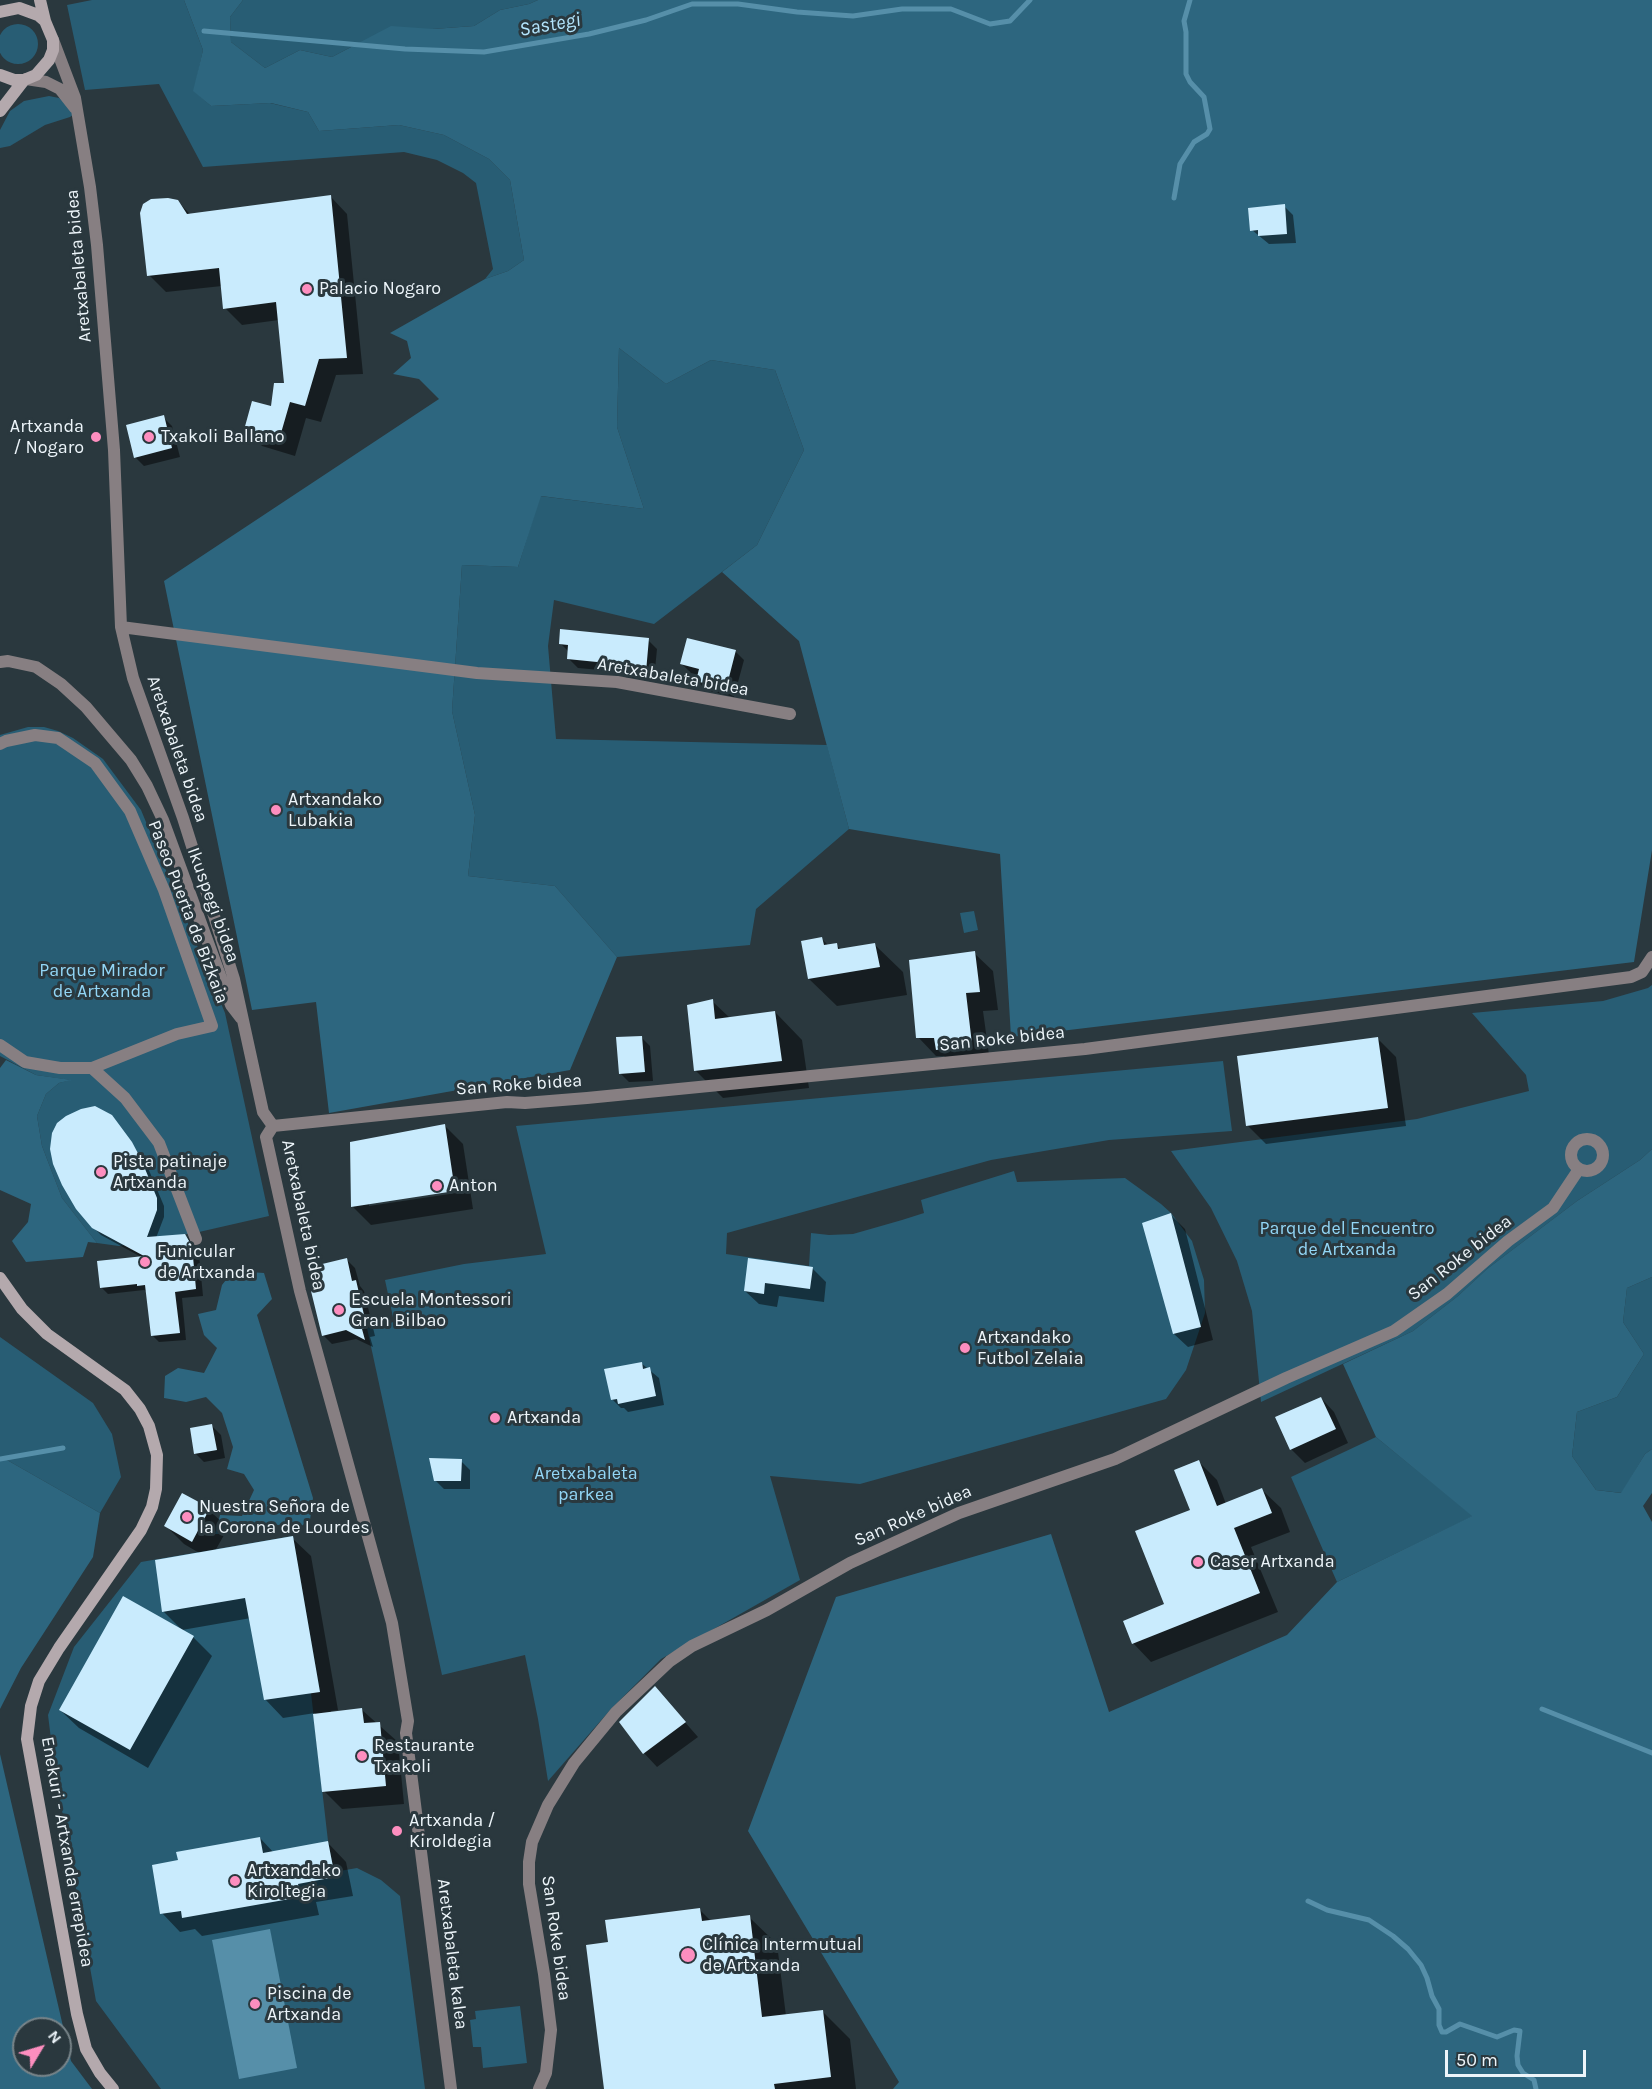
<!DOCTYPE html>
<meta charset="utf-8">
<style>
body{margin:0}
#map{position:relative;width:1652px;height:2089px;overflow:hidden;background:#2a383e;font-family:Karla,sans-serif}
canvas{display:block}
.north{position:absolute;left:12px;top:2017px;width:60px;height:60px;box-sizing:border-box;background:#2a383e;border:2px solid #788489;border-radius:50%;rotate:52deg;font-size:16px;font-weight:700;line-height:24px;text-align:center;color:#edf5fa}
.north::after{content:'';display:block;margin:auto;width:21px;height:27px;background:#fd8ebf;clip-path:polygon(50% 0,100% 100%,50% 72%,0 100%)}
.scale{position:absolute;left:1445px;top:2050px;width:141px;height:27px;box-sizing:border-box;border:3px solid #edf5fa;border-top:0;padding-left:8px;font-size:18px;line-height:21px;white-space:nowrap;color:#edf5fa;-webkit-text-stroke:4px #2a383e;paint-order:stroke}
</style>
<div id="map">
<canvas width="1652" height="2089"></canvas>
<div class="north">N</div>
<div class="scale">50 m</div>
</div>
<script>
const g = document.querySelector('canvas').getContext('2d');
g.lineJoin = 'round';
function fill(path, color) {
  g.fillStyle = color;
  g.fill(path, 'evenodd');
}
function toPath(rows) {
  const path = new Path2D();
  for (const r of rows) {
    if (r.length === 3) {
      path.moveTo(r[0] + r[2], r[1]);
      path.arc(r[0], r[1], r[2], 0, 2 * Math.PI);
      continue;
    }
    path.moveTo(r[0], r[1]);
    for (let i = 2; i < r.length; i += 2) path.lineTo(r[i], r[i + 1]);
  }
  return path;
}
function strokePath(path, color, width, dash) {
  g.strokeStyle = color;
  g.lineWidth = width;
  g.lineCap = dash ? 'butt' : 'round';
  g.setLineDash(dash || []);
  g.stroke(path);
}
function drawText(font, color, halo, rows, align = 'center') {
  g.font = font + ' Karla,sans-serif';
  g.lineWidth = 6;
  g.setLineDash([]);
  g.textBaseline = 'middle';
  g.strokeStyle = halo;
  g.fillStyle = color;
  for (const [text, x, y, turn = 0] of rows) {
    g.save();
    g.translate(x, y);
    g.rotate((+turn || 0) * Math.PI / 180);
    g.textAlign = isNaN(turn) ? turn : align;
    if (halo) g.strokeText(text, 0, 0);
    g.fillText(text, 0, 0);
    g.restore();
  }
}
fill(toPath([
 [92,0,184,0,203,50,194,91,211,106,270,103,308,112,319,131,399,125,444,135,489,159,510,180,524,260,508,271,485,279,493,269,476,183,463,173,437,160,404,152,203,167,159,84,85,90,67,5],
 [243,0,538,0,529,4,500,10,474,26,433,29,351,47,332,57,300,50,265,68,231,42,230,17],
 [18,44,20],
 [49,96,59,98,68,105,74,114,70,117,45,125,10,146,0,148,0,130,10,111,24,101],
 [619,348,666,384,711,360,775,370,804,450,757,545,654,624,554,600,548,646,556,739,827,745,849,829,756,909,750,945,617,957,555,886,468,876,475,815,452,711,462,565,518,567,540,496,644,509,617,427],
 [28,727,44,727,58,731,73,738,103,759,141,810,225,1013,269,1216,199,1232,119,1246,97,1243,62,1198,42,1146,37,1116,46,1094,59,1083,70,1080,36,1075,0,1056,0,735],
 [974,911,978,930,964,933,960,913],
 [1652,985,1652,1149,1640,1160,1577,1201,1487,1269,1458,1296,1413,1331,1261,1402,1252,1311,1237,1261,1211,1208,1171,1151,1417,1119,1529,1091,1526,1075,1472,1013,1603,1001,1648,988],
 [1223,1061,1232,1131,1109,1140,991,1160,727,1233,726,1254,809,1266,811,1233,829,1235,853,1234,902,1220,924,1213,921,1200,1014,1171,1017,1182,1125,1178,1161,1204,1171,1213,1192,1241,1204,1280,1205,1313,1186,1370,1166,1399,860,1484,770,1476,800,1580,661,1659,611,1709,548,1781,538,1719,525,1655,442,1675,367,1328,394,1322,385,1280,464,1264,546,1254,516,1126],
 [1652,1277,1652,1449,1645,1454,1622,1493,1596,1490,1572,1456,1577,1412,1617,1397,1644,1354,1623,1322,1627,1288],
 [0,1337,93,1403,112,1434,121,1477,100,1513,0,1456],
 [1376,1437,1473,1516,1337,1582,1291,1477],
 [293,1536,320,1691,311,1693,328,1841,334,1872,357,1868,381,1880,400,1896,425,2089,161,2089,96,2001,55,1771,48,1715,74,1647,141,1562],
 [520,2006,527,2063,483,2068,481,2047,473,2047,470,2020,476,2019,475,2011]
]), '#285d74');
fill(toPath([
 [184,0,243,0,230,17,231,42,265,68,300,50,332,57,391,26,433,29,474,26,500,10,529,4,538,0,1652,0,1652,850,1634,962,1011,1037,1000,854,849,829,799,641,722,572,757,545,804,450,775,370,711,360,666,384,619,348,617,427,644,509,541,496,518,567,462,565,452,711,475,815,468,876,555,886,617,957,570,1070,329,1113,316,1002,252,1010,164,581,439,399,419,379,393,374,411,358,407,341,390,333,485,279,508,271,524,260,510,180,489,159,444,135,399,125,319,131,308,112,271,103,211,106,193,91,203,50],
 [6,1060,36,1075,72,1080,59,1083,46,1094,37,1116,42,1146,62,1198,97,1243,88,1242,83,1257,26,1262,12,1241,28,1222,31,1204,0,1190,0,1068],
 [1652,1149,1652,1277,1627,1288,1623,1322,1644,1354,1617,1397,1577,1412,1572,1456,1596,1490,1621,1493,1645,1454,1652,1449,1652,1493,1643,1506,1652,1522,1652,2089,893,2089,899,2082,748,1831,836,1597,1051,1534,1109,1712,1287,1635,1337,1582,1472,1516,1376,1437,1343,1364,1413,1331,1458,1296,1487,1269,1577,1201,1640,1160],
 [233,1271,264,1273,272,1299,257,1315,313,1498,310,1520,300,1527,268,1524,245,1534,215,1534,220,1515,242,1516,254,1490,244,1474,227,1469,233,1447,222,1413,206,1397,186,1402,164,1398,165,1376,178,1368,204,1373,217,1348,204,1335,198,1314,216,1310,222,1285],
 [0,1456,100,1513,93,1557,21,1668,0,1709],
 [0,1754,71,2061,92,2089,0,2089],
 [24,2029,60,2029,60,2065,24,2065]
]), '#2d667f');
fill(toPath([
 [270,1929,297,2068,239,2079,212,1940]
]), '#568fa9');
fill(toPath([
 [331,197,347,214,363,374,336,375,321,422,306,418,295,456,262,446,245,429,272,408,285,384,279,320,242,325,225,308,222,286,166,292,149,275,177,201,191,215],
 [1284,206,1293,215,1296,243,1269,244,1252,230],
 [163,417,172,426,180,457,144,466,135,457],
 [648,640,657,649,654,680,627,677,622,672,578,668,569,659,569,652,561,644],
 [735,651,744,660,734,697,706,690,697,681,699,675,691,673,682,664],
 [822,939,829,946,836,945,842,950,875,945,903,972,907,995,837,1006,809,979],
 [974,953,993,971,998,1010,983,1011,990,1062,956,1067,944,1056,936,1056,918,1037],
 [712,1001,730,1018,775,1012,802,1040,809,1088,723,1098,696,1071],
 [641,1037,650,1046,653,1081,629,1082,620,1073],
 [1378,1039,1396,1057,1406,1126,1266,1144,1247,1125],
 [118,1124,148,1168,164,1206,164,1217,156,1238,185,1235,192,1242,199,1254,203,1296,182,1298,186,1340,159,1342,152,1335,148,1292,144,1290,108,1294,101,1287,143,1258,101,1235,93,1227],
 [444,1125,463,1144,473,1209,371,1225,353,1207],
 [462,1189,463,1192,369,1206,369,1203],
 [1171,1215,1185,1229,1213,1340,1188,1347,1174,1334],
 [346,1259,355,1268,360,1286,364,1291,375,1336,370,1337,373,1347,356,1339,332,1344,323,1335,321,1291],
 [749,1260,812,1268,826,1282,824,1302,779,1296,777,1307,759,1304,745,1291],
 [641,1363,659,1378,664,1405,628,1412,624,1408,621,1408,612,1399],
 [1321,1398,1334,1412,1348,1443,1305,1463,1291,1449],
 [212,1426,221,1435,225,1458,204,1462,195,1453],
 [461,1461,470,1470,470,1489,444,1489,435,1480],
 [1199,1462,1217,1480,1226,1504,1262,1490,1281,1508,1290,1532,1251,1547,1278,1612,1151,1662,1133,1643,1166,1605,1192,1511],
 [183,1495,209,1510,228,1528,215,1551,292,1538,311,1556,338,1710,331,1711,331,1714,362,1710,398,1742,404,1804,342,1809,324,1791,315,1713,283,1718,265,1699,251,1618,182,1630,164,1612,156,1562,201,1554,184,1544,166,1526],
 [193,1637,212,1656,148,1768,79,1728,60,1710],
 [655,1688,698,1737,657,1767,644,1753],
 [260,1838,274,1853,328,1843,346,1862,353,1896,316,1902,319,1915,202,1936,195,1929,180,1932,162,1913,180,1862],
 [700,1910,711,1921,749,1917,777,1944,786,2016,822,2011,850,2039,856,2089,605,2089,609,1943]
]), '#0007');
strokePath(toPath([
 [204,31,405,49,484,52,589,34,646,20,692,4,738,4,797,12,853,16,902,9,951,9,990,24,1010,21,1030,0],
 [1174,198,1180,164,1194,142,1207,134,1210,129,1204,97,1190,82,1186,74,1186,32,1184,21,1190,0],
 [0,1459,63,1448],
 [1542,1709,1652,1753],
 [1308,1901,1327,1910,1369,1920,1393,1936,1408,1949,1421,1965,1427,1978,1432,1996,1439,2009,1439,2025,1442,2032,1446,2032,1460,2024,1497,2037,1514,2030,1520,2031,1517,2056,1518,2065,1523,2073,1534,2080,1536,2089]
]), '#568fa9', 5);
fill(toPath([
 [331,195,347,358,319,359,305,406,290,402,279,440,244,430,252,401,271,406,274,383,284,383,276,302,223,309,219,268,147,276,140,213,143,204,151,199,168,198,178,200,187,214],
 [1285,204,1287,234,1258,236,1258,230,1250,231,1248,208],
 [164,415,172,448,134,458,126,425],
 [560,629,649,638,646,672,617,669,617,664,567,659,568,645,559,644],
 [687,638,736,650,726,689,696,681,699,669,680,664],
 [822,937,824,945,837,943,838,949,875,943,880,967,808,979,801,941],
 [975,951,980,992,966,993,972,1044,936,1050,934,1038,916,1038,909,960],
 [713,999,715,1019,775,1011,782,1061,694,1071,687,1005],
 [642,1036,645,1072,619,1074,616,1037],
 [1378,1037,1388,1108,1246,1126,1237,1056],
 [95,1106,112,1115,132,1142,141,1159,157,1198,157,1210,147,1237,185,1234,192,1246,196,1289,175,1292,180,1333,151,1336,145,1285,137,1286,137,1284,100,1288,97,1261,144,1256,92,1228,76,1209,62,1185,53,1164,50,1149,52,1133,57,1123,66,1116,81,1109],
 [445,1124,455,1191,351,1207,350,1142],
 [1171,1213,1201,1327,1173,1334,1142,1223],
 [347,1258,352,1281,356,1280,367,1328,362,1329,365,1340,346,1330,322,1336,311,1291,319,1290,314,1266],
 [748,1258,813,1267,810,1289,765,1283,764,1294,744,1291],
 [642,1362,643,1369,650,1367,656,1396,618,1404,617,1399,611,1400,604,1369],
 [1321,1397,1336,1429,1290,1450,1275,1417],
 [212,1424,217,1450,194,1454,190,1428],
 [429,1458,462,1459,461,1481,434,1481],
 [1199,1460,1217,1506,1262,1488,1272,1513,1234,1528,1260,1593,1132,1644,1123,1621,1164,1604,1135,1531,1190,1510,1174,1470],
 [182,1493,210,1508,192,1542,164,1526],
 [293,1536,320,1692,264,1700,245,1598,162,1612,155,1560],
 [123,1596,194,1636,130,1750,59,1710],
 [655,1686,686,1722,643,1754,619,1722],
 [362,1708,364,1723,380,1722,386,1786,322,1792,313,1714],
 [260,1837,263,1853,328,1841,335,1877,298,1884,301,1897,182,1918,181,1911,160,1914,152,1865,178,1860,176,1852],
 [700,1908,702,1921,750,1915,762,2017,823,2010,831,2077,774,2084,775,2089,604,2089,586,1945,608,1942,605,1920]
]), '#c9ebfd');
strokePath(toPath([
 [53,40,75,98,90,187,97,245,114,450,121,627,133,678,183,818,234,979,263,1112,273,1126],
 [26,79,46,82,60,89,75,108],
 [121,627,477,673,617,682,790,714],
 [0,662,8,661,36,667,61,684,86,707,131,760,147,786,163,820,231,1005,241,1018],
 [0,744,6,741,35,735,58,738,95,763,130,811,164,890,212,1026,177,1034,92,1068,60,1068,25,1062,0,1045],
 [92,1068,125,1098,159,1143,196,1239],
 [273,1126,507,1102,525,1103,587,1098,1085,1049,1631,977,1642,972,1652,957],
 [273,1126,266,1137,300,1291,392,1623,408,1721,406,1733,451,2089],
 [1587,1155,16],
 [539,2089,546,2073,551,2030,544,1974,529,1884,529,1862,532,1842,548,1805,574,1763,616,1712,670,1661,692,1646,767,1610,850,1563,959,1513,1115,1459,1286,1378,1394,1331,1447,1294,1508,1241,1553,1208,1579,1169]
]), '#877f82', 12);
strokePath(toPath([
 [40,0,45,21],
 [0,12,19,8,38,15,45,21,53,40,53,50,49,60,36,75,24,80,14,80,0,75],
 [0,111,24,80],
 [0,1278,22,1309,47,1334,125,1390,140,1409,149,1426,157,1455,156,1489,152,1507,141,1530,59,1648,39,1681,31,1706,27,1739,77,2014,86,2049,100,2073,113,2089]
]), '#b4a9ad', 12);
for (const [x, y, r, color] of [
 [307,289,6,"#fd8ebf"],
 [96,437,6,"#fd8ebf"],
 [149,437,6,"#fd8ebf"],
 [276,810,6,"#fd8ebf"],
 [101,1172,6,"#fd8ebf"],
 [437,1186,6,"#fd8ebf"],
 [145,1262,6,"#fd8ebf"],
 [339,1310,6,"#fd8ebf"],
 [965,1348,6,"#fd8ebf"],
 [495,1418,6,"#fd8ebf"],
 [187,1517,6,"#fd8ebf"],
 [1198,1562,6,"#fd8ebf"],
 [362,1756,6,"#fd8ebf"],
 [397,1831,6,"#fd8ebf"],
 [235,1881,6,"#fd8ebf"],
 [688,1955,8,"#fd8ebf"],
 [255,2004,6,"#fd8ebf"]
]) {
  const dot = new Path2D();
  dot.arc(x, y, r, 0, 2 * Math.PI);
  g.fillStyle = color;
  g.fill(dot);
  strokePath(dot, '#2a383e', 2);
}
drawText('18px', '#edf5fa', '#2a383e', [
 ["Aretxabaleta bidea",79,266,-95],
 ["Aretxabaleta bidea",673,677,10],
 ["Aretxabaleta bidea",177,749,71],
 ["Ikuspegi bidea",213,905,70],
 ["Paseo Puerta de Bizkaia",188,912,69],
 ["San Roke bidea",1002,1039,-6],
 ["San Roke bidea",519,1085,-4],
 ["Aretxabaleta bidea",303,1215,78],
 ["San Roke bidea",1460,1258,-38],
 ["San Roke bidea",913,1516,-24],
 ["Enekuri - Artxanda errepidea",67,1852,80],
 ["San Roke bidea",556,1938,82],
 ["Aretxabaleta kalea",452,1954,83]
]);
drawText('18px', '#edf5fa', '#2a383e', [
 ["Palacio Nogaro",319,289],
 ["Artxanda",84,427,"right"],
 ["/ Nogaro",84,448,"right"],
 ["Txakoli Ballano",161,437],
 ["Artxandako",288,800],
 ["Lubakia",288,821],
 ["Pista patinaje",113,1162],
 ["Artxanda",113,1183],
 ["Anton",449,1186],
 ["Funicular",157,1252],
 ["de Artxanda",157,1273],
 ["Escuela Montessori",351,1300],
 ["Gran Bilbao",351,1321],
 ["Artxandako",977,1338],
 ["Futbol Zelaia",977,1359],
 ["Artxanda",507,1418],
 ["Nuestra Señora de",199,1507],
 ["la Corona de Lourdes",199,1528],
 ["Caser Artxanda",1210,1562],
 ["Restaurante",374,1746],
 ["Txakoli",374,1767],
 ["Artxanda /",409,1821],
 ["Kiroldegia",409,1842],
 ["Artxandako",247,1871],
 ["Kiroltegia",247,1892],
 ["Clínica Intermutual",702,1945],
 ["de Artxanda",702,1966],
 ["Piscina de",267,1994],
 ["Artxanda",267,2015]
], 'left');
drawText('18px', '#92d6f6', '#2a383e', [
 ["Parque Mirador",102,971],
 ["de Artxanda",102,992],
 ["Parque del Encuentro",1347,1229],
 ["de Artxanda",1347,1250],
 ["Aretxabaleta",586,1474],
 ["parkea",586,1495]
]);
drawText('italic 20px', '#b3e5fd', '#2a383e', [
 ["Sastegi",550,25,-10]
]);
</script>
